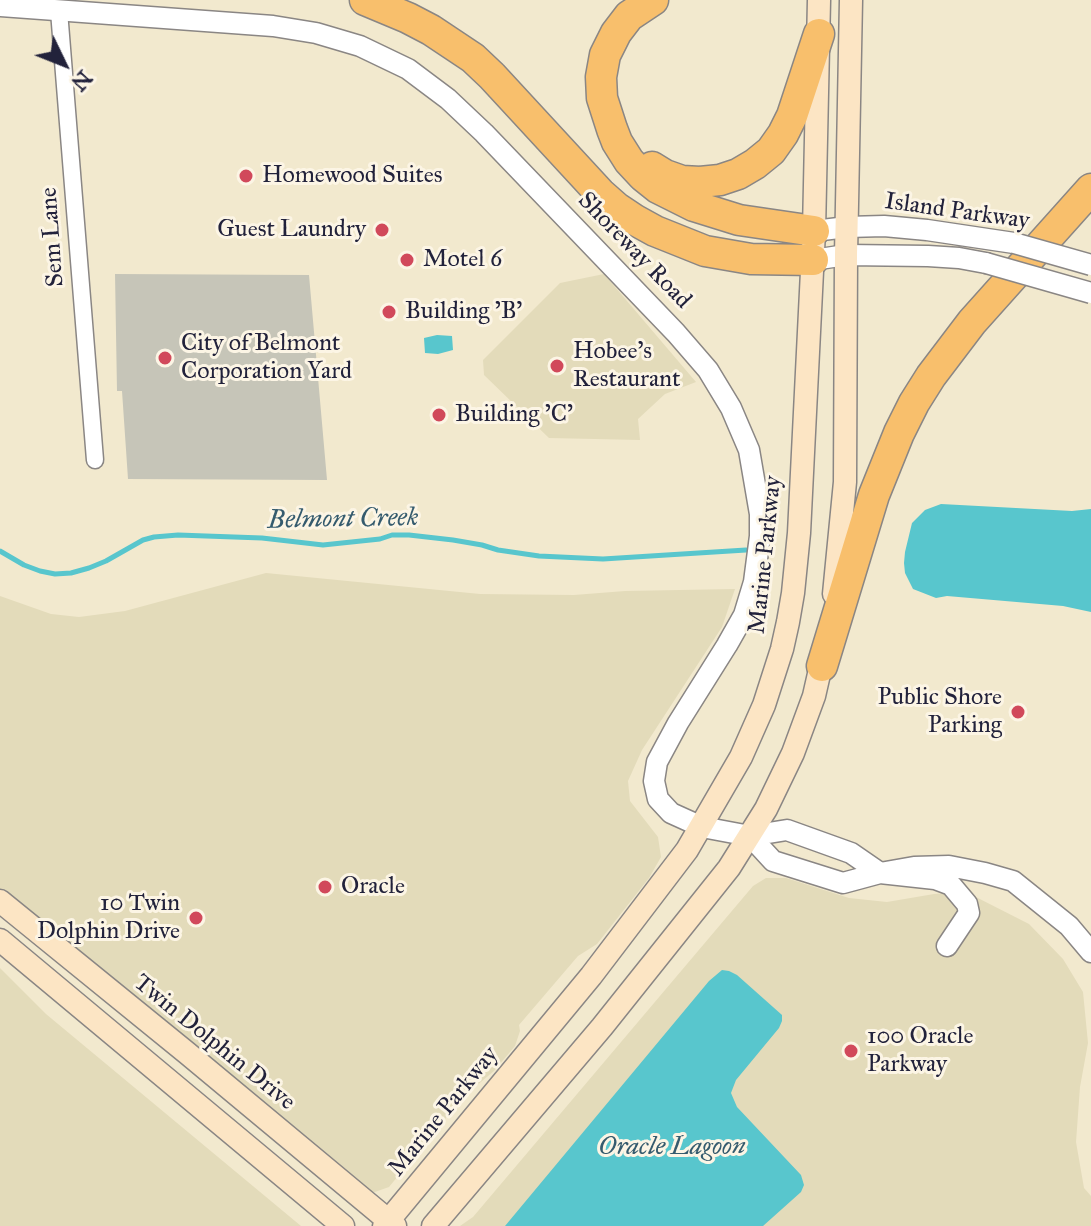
<!DOCTYPE html>
<style>
body{margin:0}
#map{position:relative;width:1091px;height:1226px;overflow:hidden;background:#f2e9ce;font-family:"IM FELL Great Primer",serif}
canvas{display:block}
.north{position:absolute;left:24px;top:24px;width:80px;height:80px;-webkit-text-stroke:6px #fcf5e5;paint-order:stroke;rotate:133deg;font-size:22px;font-weight:700;line-height:32px;text-align:center;color:#22223b}
.north::after{content:'';display:block;margin:auto;width:28px;height:36px;background:#22223b;clip-path:polygon(50% 0,100% 100%,50% 72%,0 100%)}
</style>
<div id="map">
<canvas width="1091" height="1226"></canvas>
<div class="north">N</div>
</div>
<script>
const g = document.querySelector('canvas').getContext('2d');
g.lineJoin = 'round';
function fill(path, color) {
  g.fillStyle = color;
  g.fill(path, 'evenodd');
}
function toPath(rows) {
  const path = new Path2D();
  for (const r of rows) {
    path.moveTo(r[0], r[1]);
    for (let i = 2; i < r.length; i += 2) path.lineTo(r[i], r[i + 1]);
  }
  return path;
}
function strokePath(path, color, width, dash) {
  g.strokeStyle = color;
  g.lineWidth = width;
  g.lineCap = dash ? 'butt' : 'round';
  g.setLineDash(dash || []);
  g.stroke(path);
}
function drawText(font, color, halo, rows, align = 'center') {
  g.font = font + ' "IM FELL Great Primer",serif';
  g.lineWidth = 6;
  g.setLineDash([]);
  g.textBaseline = 'middle';
  g.strokeStyle = halo;
  g.fillStyle = color;
  for (const [text, x, y, turn = 0] of rows) {
    g.save();
    g.translate(x, y);
    g.rotate((+turn || 0) * Math.PI / 180);
    g.textAlign = isNaN(turn) ? turn : align;
    if (halo) g.strokeText(text, 0, 0);
    g.fillText(text, 0, 0);
    g.restore();
  }
}
fill(toPath([
 [604,274,696,382,665,394,638,419,640,440,549,438,484,375,483,360,560,283],
 [266,573,480,594,574,595,625,591,735,589,722,627,642,750,628,781,630,801,658,837,661,857,649,878,597,944,578,956,519,1025,520,1031,515,1046,494,1071,464,1096,389,1187,372,1193,356,1188,220,1066,169,1032,0,892,0,596,51,614,79,617,125,611],
 [766,878,786,878,849,898,887,902,934,894,966,892,1029,924,1063,959,1083,992,1088,1043,1080,1087,1076,1142,1084,1188,1091,1196,1091,1226,460,1226,473,1217,753,886],
 [0,968,46,1014,301,1226,0,1226]
]), '#e3dbba');
fill(toPath([
 [115,274,309,275,327,480,128,479,122,391,117,391]
]), '#c6c5b8');
fill(toPath([
 [437,335,452,336,453,350,438,354,425,353,424,338],
 [941,504,1072,511,1091,509,1091,612,1063,606,947,596,936,598,913,589,905,573,904,563,905,552,912,523,925,510],
 [722,970,729,971,737,975,782,1015,782,1021,779,1028,736,1080,731,1093,737,1107,801,1175,804,1185,801,1192,763,1226,505,1226,709,981]
]), '#58c6cd');
strokePath(toPath([
 [0,551,24,565,40,571,55,574,71,573,89,568,106,561,143,540,154,537,178,535,262,538,323,545,380,539,392,535,409,535,453,540,482,545,498,550,539,556,603,559,746,550]
]), '#58c6cd', 5);
const minor = toPath([
 [59,11,95,460]
]);
const tertiary = toPath([
 [0,6,273,26,316,33,360,46,408,69,448,99,484,133,676,333,708,370,731,408,749,450,760,514,760,536,754,582,744,615,727,645,678,723,657,762,654,781,658,799,671,813,702,827,750,836,787,830,851,853,880,873,935,879,951,885,967,904,969,913,947,946],
 [814,231,847,227,884,226,927,230,1014,243],
 [813,260,846,255,928,256,959,258,986,263],
 [750,836,773,861,843,883,880,873,914,867,949,866,985,873,1013,881,1069,926,1091,952]
]);
const secondary = toPath([
 [834,594,845,482,846,255,851,0],
 [0,901,187,1053,395,1226],
 [0,940,343,1226],
 [384,1226,591,976,687,850,741,757,764,705,782,649,788,622,793,593,799,533,814,231,819,0],
 [433,1226,602,1027,729,868,766,809,793,753,814,696,824,652]
]);
const motorway = toPath([
 [365,0,408,18,431,30,473,58,492,76,600,193,617,208,635,220,655,231,705,251,751,259,813,260],
 [653,0,629,16,616,33,605,55,601,77,602,98,612,129,617,142,629,161,643,176,658,188,694,206,739,220,814,231],
 [652,167,665,175,682,181,700,182,720,180,738,174,755,164,771,151,783,134,792,116,819,34],
 [822,666,874,495,899,433,914,403,931,376,972,322,1091,189]
]);
strokePath(minor, '#8a8684', 19);
strokePath(tertiary, '#8a8684', 23);
strokePath(secondary, '#8a8684', 25);
strokePath(motorway, '#8a8684', 33);
strokePath(minor, '#fff', 16);
strokePath(tertiary, '#fff', 20);
strokePath(secondary, '#fce5c4', 22);
strokePath(motorway, '#f8bf6c', 30);
const tertiaryBridge = toPath([
 [1014,243,1091,265],
 [986,263,1091,293]
]);
strokePath(tertiaryBridge, '#8a8684', 23, []);
strokePath(tertiaryBridge, '#fff', 20);
for (const [x, y, r, color] of [
 [246,176,8,"#d1495b"],
 [382,230,8,"#d1495b"],
 [407,260,8,"#d1495b"],
 [389,312,8,"#d1495b"],
 [165,358,8,"#d1495b"],
 [557,366,8,"#d1495b"],
 [439,415,8,"#d1495b"],
 [1018,712,8,"#d1495b"],
 [325,887,8,"#d1495b"],
 [196,918,8,"#d1495b"],
 [851,1051,8,"#d1495b"]
]) {
  const dot = new Path2D();
  dot.arc(x, y, r, 0, 2 * Math.PI);
  g.fillStyle = color;
  g.fill(dot);
  strokePath(dot, '#fcf5e5', 3);
}
drawText('24px', '#22223b', '#fcf5e5', [
 ["Homewood Suites",262,176],
 ["Guest Laundry",366,230,"right"],
 ["Motel 6",423,260],
 ["Building 'B'",405,312],
 ["City of Belmont",181,344],
 ["Corporation Yard",181,372],
 ["Hobee's",573,352],
 ["Restaurant",573,380],
 ["Building 'C'",455,415],
 ["Public Shore",1002,698,"right"],
 ["Parking",1002,726,"right"],
 ["Oracle",341,887],
 ["10 Twin",180,904,"right"],
 ["Dolphin Drive",180,932,"right"],
 ["100 Oracle",867,1037],
 ["Parkway",867,1065]
], 'left');
drawText('24px', '#22223b', '#fcf5e5', [
 ["Island Parkway",957,212,8],
 ["Sem Lane",53,237,-94],
 ["Shoreway Road",634,251,46],
 ["Marine Parkway",766,555,-84],
 ["Twin Dolphin Drive",214,1043,39],
 ["Marine Parkway",444,1112,-51]
]);
drawText('italic 26px', '#355b6e', '#fcf5e5', [
 ["Belmont Creek",343,520,-1],
 ["Oracle Lagoon",672,1148]
]);
</script>
